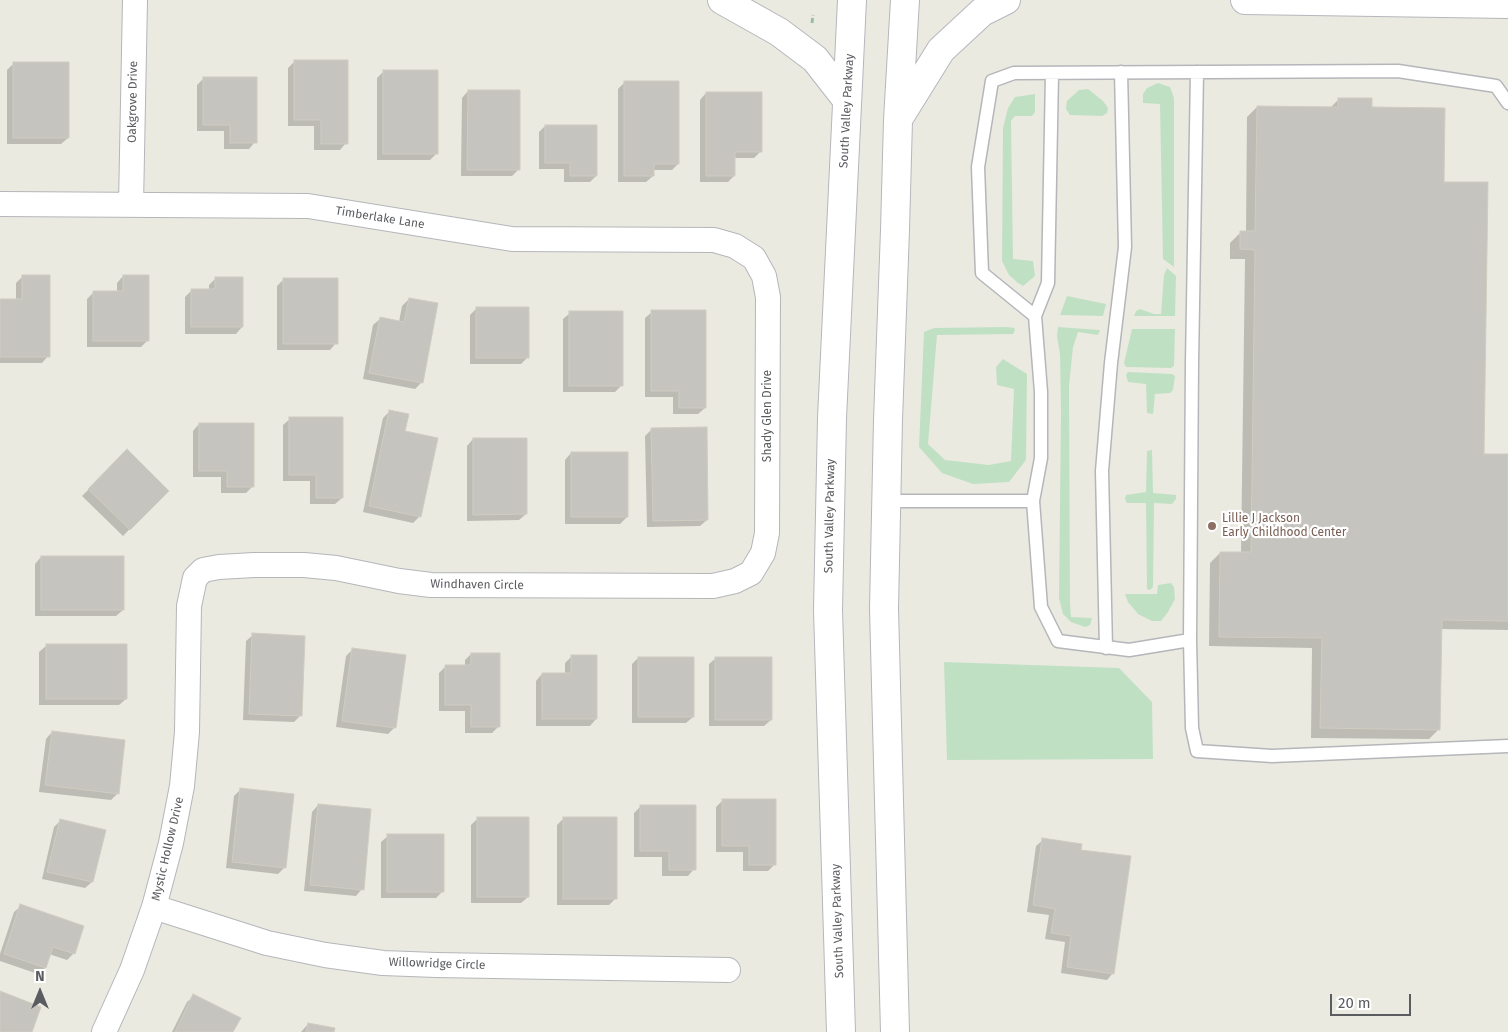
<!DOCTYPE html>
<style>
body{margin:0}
#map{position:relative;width:1508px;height:1032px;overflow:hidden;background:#ebeae1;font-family:"Fira Sans",sans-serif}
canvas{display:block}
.north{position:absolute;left:15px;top:967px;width:50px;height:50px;-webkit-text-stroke:4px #fff;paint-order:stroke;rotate:0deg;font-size:14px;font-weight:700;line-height:20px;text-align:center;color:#5a5c60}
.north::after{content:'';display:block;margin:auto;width:18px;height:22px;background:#5a5c60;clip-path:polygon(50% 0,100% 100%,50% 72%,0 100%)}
.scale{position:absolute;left:1330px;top:994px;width:81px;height:22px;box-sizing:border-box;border:2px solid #5a5c60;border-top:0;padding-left:6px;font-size:15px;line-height:18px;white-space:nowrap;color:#5a5c60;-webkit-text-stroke:4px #fff;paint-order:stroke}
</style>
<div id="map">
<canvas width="1508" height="1032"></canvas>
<div class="north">N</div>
<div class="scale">20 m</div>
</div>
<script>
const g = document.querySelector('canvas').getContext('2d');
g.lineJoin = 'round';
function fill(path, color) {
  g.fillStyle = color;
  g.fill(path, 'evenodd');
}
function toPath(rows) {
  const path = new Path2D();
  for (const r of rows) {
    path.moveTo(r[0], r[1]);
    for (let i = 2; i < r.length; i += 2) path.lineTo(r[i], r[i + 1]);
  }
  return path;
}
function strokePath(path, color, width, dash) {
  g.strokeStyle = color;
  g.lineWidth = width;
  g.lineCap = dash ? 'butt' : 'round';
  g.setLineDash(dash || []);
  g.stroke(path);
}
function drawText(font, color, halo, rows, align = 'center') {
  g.font = font + ' "Fira Sans",sans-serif';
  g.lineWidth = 4.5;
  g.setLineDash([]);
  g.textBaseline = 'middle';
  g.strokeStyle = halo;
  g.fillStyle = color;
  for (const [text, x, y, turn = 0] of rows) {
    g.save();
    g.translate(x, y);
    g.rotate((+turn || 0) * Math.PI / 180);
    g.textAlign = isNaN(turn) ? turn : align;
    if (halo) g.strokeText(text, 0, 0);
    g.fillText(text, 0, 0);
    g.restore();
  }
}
fill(toPath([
 [1158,83,1170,87,1174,98,1174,267,1163,259,1160,104,1143,103,1143,94,1147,88],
 [1088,89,1103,101,1108,108,1107,113,1102,116,1070,115,1066,109,1067,101,1079,90],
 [1035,94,1035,112,1032,116,1015,116,1011,121,1013,259,1033,261,1035,276,1023,286,1018,283,1009,275,1002,261,1003,128,1008,108,1015,97],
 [1167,268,1176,276,1175,316,1134,316,1136,311,1140,309,1154,314,1161,314,1164,275],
 [1067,296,1106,304,1103,316,1060,315],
 [1008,327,1014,328,1015,330,1013,334,937,335,928,444,945,460,989,465,1011,461,1014,389,997,385,996,367,1003,359,1027,374,1026,460,1009,482,973,484,942,473,919,447,924,332,934,328],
 [1058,327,1100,330,1098,335,1078,332,1073,347,1069,386,1070,603,1071,617,1092,618,1090,625,1085,627,1071,622,1063,614,1059,598,1061,411,1060,354,1057,336],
 [1132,329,1175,329,1174,366,1171,368,1126,367,1124,363],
 [1128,372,1172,374,1175,376,1173,390,1170,393,1155,394,1153,414,1147,413,1146,384,1128,382,1126,375],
 [1152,450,1153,493,1176,495,1176,499,1172,504,1154,503,1153,587,1150,590,1147,589,1146,503,1127,503,1125,499,1126,495,1146,492,1147,451],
 [1171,583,1174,587,1175,599,1168,612,1161,621,1152,621,1138,614,1128,602,1125,594,1157,594,1158,585],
 [944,662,1119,668,1152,702,1153,759,947,760]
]), '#c0e0c4');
fill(toPath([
 [295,61,346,143,340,150,314,150,314,126,288,126,288,68],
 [14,63,68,138,61,144,7,144,7,70],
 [384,71,437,153,430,160,377,160,377,78],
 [203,79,255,142,249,149,224,149,224,131,197,131,197,85],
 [624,83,678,164,672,170,653,170,653,176,646,182,618,182,618,89],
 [468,91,519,169,512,176,461,176,462,98],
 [706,93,761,151,754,158,734,158,734,176,728,182,700,182,700,100],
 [1339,99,1371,108,1443,183,1483,455,1508,456,1508,630,1441,629,1439,729,1429,739,1311,738,1312,648,1209,646,1210,563,1220,553,1241,553,1245,259,1230,259,1230,243,1240,233,1246,233,1247,117,1257,107,1329,109],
 [545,126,596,176,590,182,564,182,564,169,539,169,539,132],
 [23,276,48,356,42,363,0,363,0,300,16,300,16,283],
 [123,276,148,340,141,347,87,347,87,299,94,292,117,292,117,283],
 [216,278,242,327,236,334,185,334,185,297,191,291,209,291,209,285],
 [284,279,336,343,330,350,277,350,277,286],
 [409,299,422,382,415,389,363,379,373,325,380,319,399,322,402,306],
 [476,309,527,358,521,364,470,364,470,315],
 [652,312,705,408,698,414,673,414,673,397,645,397,645,318],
 [570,313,621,386,615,392,563,392,563,319],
 [390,411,404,432,420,516,413,523,363,512,383,418],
 [290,419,342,498,335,504,310,504,310,481,283,481,283,425],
 [199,424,252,487,246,493,221,493,221,477,193,477,193,431],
 [652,429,707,520,700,526,647,527,645,436],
 [473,439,526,514,519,520,467,521,467,446],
 [127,451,167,491,123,536,82,496],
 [571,453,627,517,620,524,565,524,565,460],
 [41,557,123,610,116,616,35,616,35,564],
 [253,635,300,716,294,722,243,720,246,641],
 [46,646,126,699,119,705,39,705,39,652],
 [353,649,395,727,388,734,336,727,346,656],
 [471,654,499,726,492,733,465,733,465,711,439,711,439,673,446,666,465,666,465,660],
 [572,656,596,719,590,726,536,726,536,681,542,674,565,674,565,663],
 [638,658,693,717,686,723,632,723,632,664],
 [716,658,771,720,764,726,709,726,709,664],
 [52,732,124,741,117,794,111,800,39,792,46,739],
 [241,789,285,867,278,874,226,868,234,796],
 [723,800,775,864,768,871,743,871,743,852,716,852,716,807],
 [318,805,362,889,356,896,304,891,312,812],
 [641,806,694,869,688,876,662,876,662,857,634,857,634,813],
 [477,819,528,897,521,903,471,903,471,825],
 [563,819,615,899,609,905,557,905,557,825],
 [60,821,104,831,92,882,85,888,42,879,54,827],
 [388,836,443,891,436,898,381,898,381,842],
 [1043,840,1079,851,1113,973,1107,980,1061,973,1065,942,1045,939,1049,915,1027,912,1036,846],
 [21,906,74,953,67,960,49,954,45,968,38,974,0,961,0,954,14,912],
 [194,996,232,1032,172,1032,187,1002],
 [308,1024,333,1032,301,1032]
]), '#0003');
const building = toPath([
 [294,60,348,60,348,144,321,144,321,120,294,120,294,60],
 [13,62,69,62,69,138,13,138,13,62],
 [383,70,438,70,438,154,383,154,383,70],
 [203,77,257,77,257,143,230,143,230,125,203,125,203,77],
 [624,81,679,81,679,164,654,164,654,176,624,176,624,81],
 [468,90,520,90,520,170,467,170,468,90],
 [706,92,762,92,762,152,735,152,735,176,706,176,706,92],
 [1338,98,1372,98,1372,107,1445,108,1444,182,1488,182,1484,454,1508,454,1508,621,1442,620,1440,730,1320,728,1322,638,1219,637,1220,552,1251,552,1255,250,1240,249,1240,231,1255,231,1257,106,1338,107,1338,98],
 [545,125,597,125,597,176,570,176,570,163,545,163,545,125],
 [22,275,50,275,50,357,0,357,0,299,22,299,22,275],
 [123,275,149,275,149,341,93,341,93,291,123,291,123,275],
 [215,277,243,277,243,327,191,327,191,289,215,289,215,277],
 [283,278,338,278,338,344,283,344,283,278],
 [409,298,438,303,423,383,369,373,380,317,404,322,409,298],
 [476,307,529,307,529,358,476,358,476,307],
 [651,310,706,310,706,408,679,408,679,391,651,391,651,310],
 [569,311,623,311,623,386,569,386,569,311],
 [389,410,409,414,405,431,438,438,421,517,369,506,389,410],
 [289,417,343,417,343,498,316,498,316,475,289,475,289,417],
 [199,423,254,423,254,487,227,487,227,471,199,471,199,423],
 [707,427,708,520,653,521,651,428,707,427],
 [473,438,527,438,527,514,473,515,473,438],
 [127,449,169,491,130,530,88,489,127,449],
 [571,452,628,452,628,517,571,517,571,452],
 [41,556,124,556,124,610,41,610,41,556],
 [252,633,305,636,302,716,249,714,252,633],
 [46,644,127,644,127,699,46,699,46,644],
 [352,648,406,655,396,728,342,721,352,648],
 [471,653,500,653,500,727,471,727,471,705,445,705,445,665,471,665,471,653],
 [571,655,597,655,597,719,542,719,542,673,571,673,571,655],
 [638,657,694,657,694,717,638,717,638,657],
 [715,657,772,657,772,720,715,720,715,657],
 [52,731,125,740,119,794,45,785,52,731],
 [240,788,294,794,286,868,232,862,240,788],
 [722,799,776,799,776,865,749,865,749,846,722,846,722,799],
 [318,804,371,809,364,890,310,885,318,804],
 [640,805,696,805,696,870,669,870,669,851,640,851,640,805],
 [477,817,529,817,529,897,477,897,477,817],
 [563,817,617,817,617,899,563,899,563,817],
 [60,819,106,830,93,882,47,872,60,819],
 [387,834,444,834,444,892,387,892,387,834],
 [1042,838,1082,844,1081,850,1131,856,1114,974,1067,967,1071,936,1051,933,1055,909,1033,905,1042,838],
 [20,904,84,926,75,954,53,947,46,968,4,954,20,904],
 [0,991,41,1007,32,1032,0,1032,0,991],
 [193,994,241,1018,233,1032,175,1032,193,994],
 [308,1023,335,1028,334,1032,306,1032,308,1023]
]);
fill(building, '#c6c4be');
strokePath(building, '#cfccc0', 1);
const service = toPath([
 [1197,72,1192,362,1190,640,1192,728,1197,751,1272,756,1508,746],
 [1035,316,1048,283,1052,74],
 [886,501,1033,501,1041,458,1041,392,1035,316,982,273,978,167,992,81,1014,73,1398,71,1496,86,1508,103],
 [1033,501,1041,607,1058,641,1129,650,1190,640],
 [1106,648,1102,471,1111,363,1125,247,1121,72]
]);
const minor = toPath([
 [0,204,308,206,512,239,714,240,735,246,754,258,764,276,768,297,767,533,763,553,751,573,735,581,713,586,431,585,399,581,336,568,304,565,254,565,219,567,203,570,195,578,189,606,187,732,182,786,171,843,154,907,132,970,104,1032],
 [131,205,135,0],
 [154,907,267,943,325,955,383,963,436,965,728,970]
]);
const secondary = toPath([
 [722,0,779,32,815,59,847,100],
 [1245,0,1508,4],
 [900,116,941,50,982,12,1006,0],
 [841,1032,828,610,832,418,852,0],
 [895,1032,884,608,888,420,895,230,898,120,905,0]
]);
strokePath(service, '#b4b6ba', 15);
strokePath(minor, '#b4b6ba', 26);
strokePath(secondary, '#b5b7bc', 30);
strokePath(toPath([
 [812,23,813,15]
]), '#98bea7', 3, [5, 2.5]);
strokePath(service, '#fff', 12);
strokePath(minor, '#fff', 24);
strokePath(secondary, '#fff', 28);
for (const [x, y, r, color] of [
 [1212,526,5,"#8d6e63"]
]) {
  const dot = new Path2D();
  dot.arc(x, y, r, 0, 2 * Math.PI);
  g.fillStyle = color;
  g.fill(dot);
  strokePath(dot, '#fff', 2);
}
drawText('12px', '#5a5c60', '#fff', [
 ["Oakgrove Drive",133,102,-89],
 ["South Valley Parkway",847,111,-87],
 ["Timberlake Lane",380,218,9],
 ["Shady Glen Drive",768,416,-90],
 ["South Valley Parkway",830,516,-89],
 ["Windhaven Circle",477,585,1],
 ["Mystic Hollow Drive",168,849,-77],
 ["South Valley Parkway",838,921,-92],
 ["Willowridge Circle",437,964,2]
]);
drawText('12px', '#785e54', '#fff', [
 ["Lillie J Jackson",1222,519],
 ["Early Childhood Center",1222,533]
], 'left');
</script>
